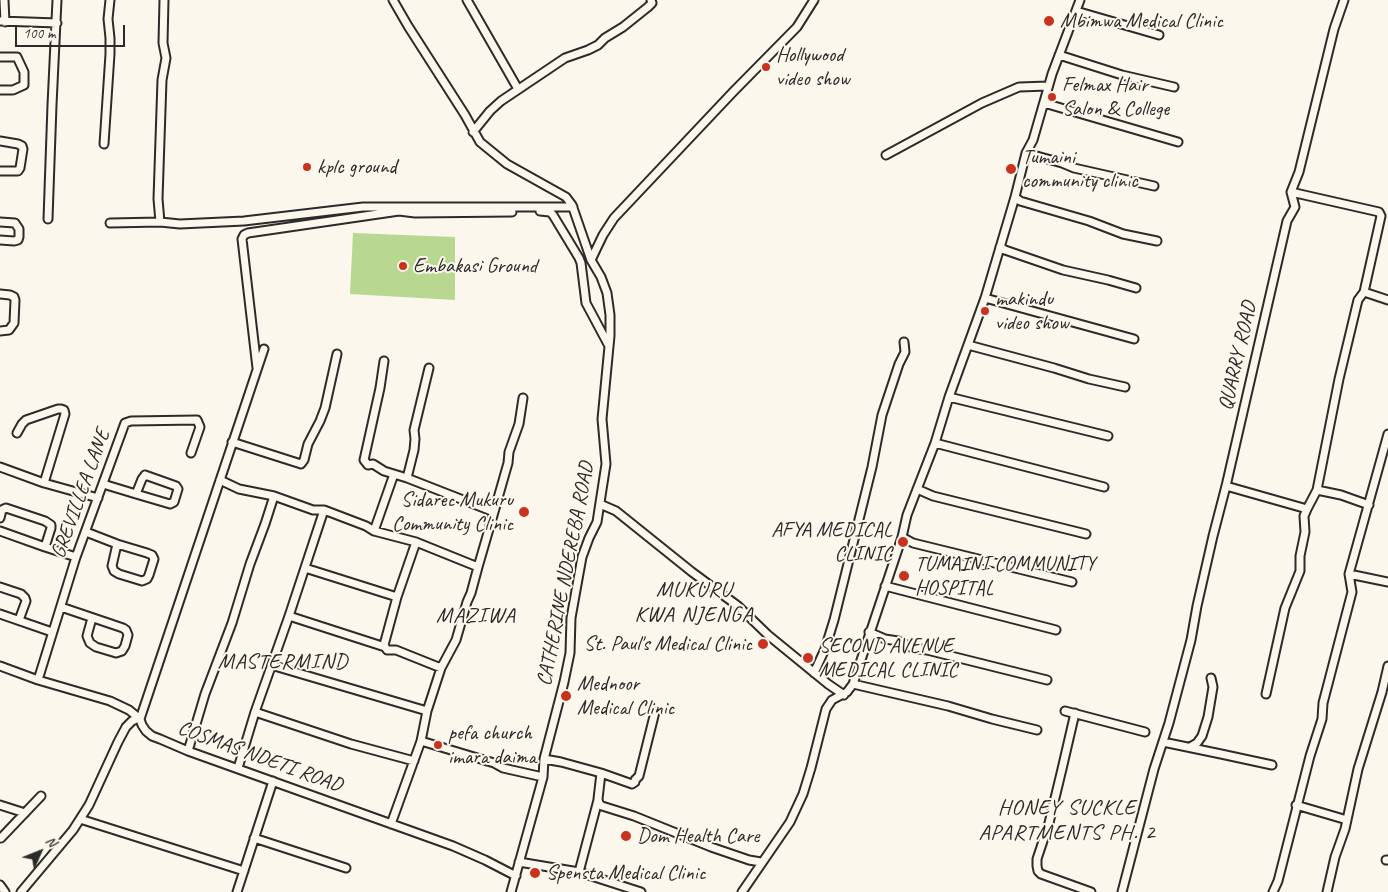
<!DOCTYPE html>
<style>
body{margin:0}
#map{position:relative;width:1388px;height:892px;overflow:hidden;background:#fbf7ec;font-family:Caveat,sans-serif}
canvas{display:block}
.north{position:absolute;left:15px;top:827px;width:50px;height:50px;-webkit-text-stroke:4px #fbf7ec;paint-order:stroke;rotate:46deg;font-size:14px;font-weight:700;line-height:20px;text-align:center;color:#2b2b2b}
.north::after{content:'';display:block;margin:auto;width:18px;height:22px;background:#2b2b2b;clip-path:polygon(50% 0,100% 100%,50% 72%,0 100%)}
.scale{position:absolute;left:15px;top:25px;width:110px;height:22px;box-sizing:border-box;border:2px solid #2b2b2b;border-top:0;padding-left:6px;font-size:15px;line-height:18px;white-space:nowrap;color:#2b2b2b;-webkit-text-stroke:4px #fbf7ec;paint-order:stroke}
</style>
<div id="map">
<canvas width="1388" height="892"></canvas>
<div class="north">N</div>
<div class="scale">100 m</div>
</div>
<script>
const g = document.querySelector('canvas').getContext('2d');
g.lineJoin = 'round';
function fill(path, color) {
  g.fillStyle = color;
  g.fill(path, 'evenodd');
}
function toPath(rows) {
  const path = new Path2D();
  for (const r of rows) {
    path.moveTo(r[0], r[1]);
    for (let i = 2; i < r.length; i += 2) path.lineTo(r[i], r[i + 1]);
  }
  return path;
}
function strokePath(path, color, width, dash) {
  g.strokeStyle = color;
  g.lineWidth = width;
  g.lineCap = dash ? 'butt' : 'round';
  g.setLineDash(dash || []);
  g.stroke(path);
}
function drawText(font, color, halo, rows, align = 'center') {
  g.font = font + ' Caveat,sans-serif';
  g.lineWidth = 4;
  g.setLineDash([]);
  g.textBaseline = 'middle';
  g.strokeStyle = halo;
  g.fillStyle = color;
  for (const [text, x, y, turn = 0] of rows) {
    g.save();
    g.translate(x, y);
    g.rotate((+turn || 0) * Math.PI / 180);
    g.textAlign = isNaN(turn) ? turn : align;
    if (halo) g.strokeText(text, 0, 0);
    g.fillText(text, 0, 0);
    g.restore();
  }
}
fill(toPath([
 [353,233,455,237,455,300,350,294]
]), '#b8d891');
const minor = toPath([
 [4,0,5,22],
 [164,0,163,43,166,58,162,80,158,199,160,222,180,224,244,221,363,207,573,207],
 [393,0,408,26,465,115,480,142,507,164,566,197,572,205,591,260,601,277,607,293,610,315,610,336,602,419,606,464,597,522,589,538,582,557,571,618,570,653,564,682,544,759,543,777,511,892],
 [467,0,518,89],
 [1076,11,1159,35],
 [0,21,57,23],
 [1059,55,1122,75,1174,87],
 [0,57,17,57,24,72,24,85,13,90,0,90],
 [1044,103,1178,142],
 [473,132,490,111,501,101,565,58,588,50,598,45,605,38,623,27,648,7,652,3,651,0],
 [0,141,18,144,22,146,23,149,20,168,18,171,0,171],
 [104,144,110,54,110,38,108,19,110,0],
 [1026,153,1062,163,1074,168,1154,186],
 [886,155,982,103,1019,87,1048,86],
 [1015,197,1020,201,1089,221,1123,234,1157,241],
 [540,211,550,212,553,215,579,258,581,263,586,303,609,346],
 [48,219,52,105,57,0],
 [0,222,15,223,19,229,19,237,18,240,14,241,0,240],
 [110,223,160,222],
 [1000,247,1005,250,1063,270,1108,280,1136,288],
 [591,260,603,235,614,218,733,92,797,27,814,0],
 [1364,292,1388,300],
 [0,294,10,295,14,297,15,300,14,323,9,330,0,331],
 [985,298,1134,339],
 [968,345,1054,368,1089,379,1125,387],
 [384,361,380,388,364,460,368,465,373,464,384,471,407,478,494,512,478,567],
 [257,368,242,239,244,235,248,233,399,211,415,213,512,212],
 [949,397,1108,436],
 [17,433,22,424,26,420,58,409,61,409,64,410,65,414,44,483],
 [232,442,301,464,304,460,308,444,320,421,325,408,337,354],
 [935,443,1104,487],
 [0,467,44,483,98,498],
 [145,475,176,486,178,489,174,502,170,504,136,494,142,479,145,475],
 [407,478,414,450,415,439,414,430,429,368],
 [220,480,239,489,274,496,313,510,324,510,366,526,374,531,416,542,478,567,471,593,467,602,456,640,441,668,427,711,421,741,391,824],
 [103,484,136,494],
 [1226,486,1307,509],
 [917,489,933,496,1086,534],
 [1317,490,1341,495,1369,505],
 [600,504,616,511,692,572,738,606,768,635,828,684,844,695],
 [494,512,508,463,509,452,519,424,523,398],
 [0,518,2,510,6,508,45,521,51,525,51,528,45,547,0,531],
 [374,531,394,474],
 [86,532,117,544,147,553,152,555,154,559,149,575,147,579,142,581,119,574,114,571,112,566,117,544],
 [902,537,913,543,1072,582],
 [45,547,76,557],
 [305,568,397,597,384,645,387,650,396,650,441,668],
 [1349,574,1388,582],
 [885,586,1056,630],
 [0,587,21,594,25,598,26,601,19,620],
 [397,597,416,542],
 [61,607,123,628,126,630,128,635,125,646,122,651,116,653,96,647,90,643,87,636,92,618],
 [0,614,52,632],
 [289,616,385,647],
 [869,632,885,639,898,641,913,648,927,650,1047,680],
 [271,665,427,711],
 [0,666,38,680,110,701,129,710,140,719,142,725,146,731,152,736,160,739,188,751,453,846,485,860,516,876],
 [814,673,825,649,834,620,872,467,882,415,899,364,905,352,904,342],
 [38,680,76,557,125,423,131,421,197,420,200,427,191,453],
 [853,684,948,706,992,719,1037,730],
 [1266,694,1285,608,1300,571,1300,556,1305,532,1304,516,1307,509,1317,490,1339,379,1358,300,1364,292,1381,216,1379,212,1291,192],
 [1065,711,1145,732],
 [255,712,351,744,414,761],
 [1075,713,1062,769,1049,823,1037,859,1037,866,1038,871,1041,874,1091,892],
 [421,741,494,763,503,768,543,777],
 [1163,742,1221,754,1272,765],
 [1190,747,1197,743,1202,736,1208,717,1213,687,1211,678],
 [188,751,205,694,232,623,250,564,265,524,274,496],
 [544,759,561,762,601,773,598,799,599,804,602,806,634,816,711,847,749,860,761,862],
 [238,768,255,712,289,616,324,510],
 [601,773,632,784,635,782,635,780,639,776,655,712],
 [0,805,25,813],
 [1296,805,1347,820],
 [80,819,244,871],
 [1,838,41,796],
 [254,838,346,868],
 [1386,860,1388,860],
 [519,862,579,872,641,892],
 [579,872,598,800],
 [0,885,5,892],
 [21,892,73,830,89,805,118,742,126,727,132,721,136,719,140,719,264,349],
 [237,892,273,781],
 [742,892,790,822,803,794,811,768,826,709,832,700,847,692,853,684,902,537,907,515,935,443,949,397,985,298,1015,197,1026,153,1033,140,1052,74,1080,0],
 [1122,892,1154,769,1169,723,1191,640,1197,606,1213,536,1226,486,1287,221,1295,207,1291,192,1299,172,1334,29,1344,0],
 [1273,892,1278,881,1310,756,1322,719,1323,703,1352,592,1349,574,1388,434],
 [1327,892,1335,857,1345,829,1358,769,1382,692,1388,666]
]);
strokePath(minor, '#2b2b2b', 11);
strokePath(minor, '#fbf7ec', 7);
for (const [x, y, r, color] of [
 [1049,21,6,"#c8321e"],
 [766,67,5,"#c8321e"],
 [1052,97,5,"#c8321e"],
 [307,167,5,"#c8321e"],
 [1011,169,6,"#c8321e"],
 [403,266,5,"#c8321e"],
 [985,311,5,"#c8321e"],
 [524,512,6,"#c8321e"],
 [903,542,6,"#c8321e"],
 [904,576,6,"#c8321e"],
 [763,644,6,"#c8321e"],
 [808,658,6,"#c8321e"],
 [566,696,6,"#c8321e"],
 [438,745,5,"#c8321e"],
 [626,836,6,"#c8321e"],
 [535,873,6,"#c8321e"]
]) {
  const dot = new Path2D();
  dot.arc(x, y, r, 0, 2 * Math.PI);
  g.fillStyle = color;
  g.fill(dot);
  strokePath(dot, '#fbf7ec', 2);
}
drawText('21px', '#2b2b2b', '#fbf7ec', [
 ["Mbimwa Medical Clinic",1060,21],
 ["Hollywood",776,55],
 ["video show",776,79],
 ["Felmax Hair",1062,85],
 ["Salon & College",1062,109],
 ["Tumaini",1022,157],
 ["community clinic",1022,181],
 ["kplc ground",317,167],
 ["Embakasi Ground",413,266],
 ["makindu",995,299],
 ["video show",995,323],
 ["Sidarec Mukuru",513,500,"right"],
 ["Community Clinic",513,524,"right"],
 ["AFYA MEDICAL",892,530,"right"],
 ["CLINIC",892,554,"right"],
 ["TUMAINI COMMUNITY",915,564],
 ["HOSPITAL",915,588],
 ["St. Paul's Medical Clinic",752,644,"right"],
 ["SECOND AVENUE",819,646],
 ["MEDICAL CLINIC",819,670],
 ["Mednoor",577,684],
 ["Medical Clinic",577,708],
 ["pefa church",448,733],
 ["imara daima",448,757],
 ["Dom Health Care",637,836],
 ["Spensta Medical Clinic",546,873]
], 'left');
drawText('21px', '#2b2b2b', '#fbf7ec', [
 ["QUARRY ROAD",1238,356,-77],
 ["GREVILLEA LANE",81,494,-70],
 ["CATHERINE NDEREBA ROAD",566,574,-79],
 ["COSMAS NDETI ROAD",260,757,20]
]);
g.letterSpacing = '1px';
drawText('22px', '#2b2b2b', '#fbf7ec', [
 ["MUKURU",694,590],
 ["KWA NJENGA",694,615],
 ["MAZIWA",476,616],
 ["MASTERMIND",283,662],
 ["HONEY SUCKLE",1067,808],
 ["APARTMENTS PH. 2",1067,833]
]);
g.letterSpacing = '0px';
</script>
